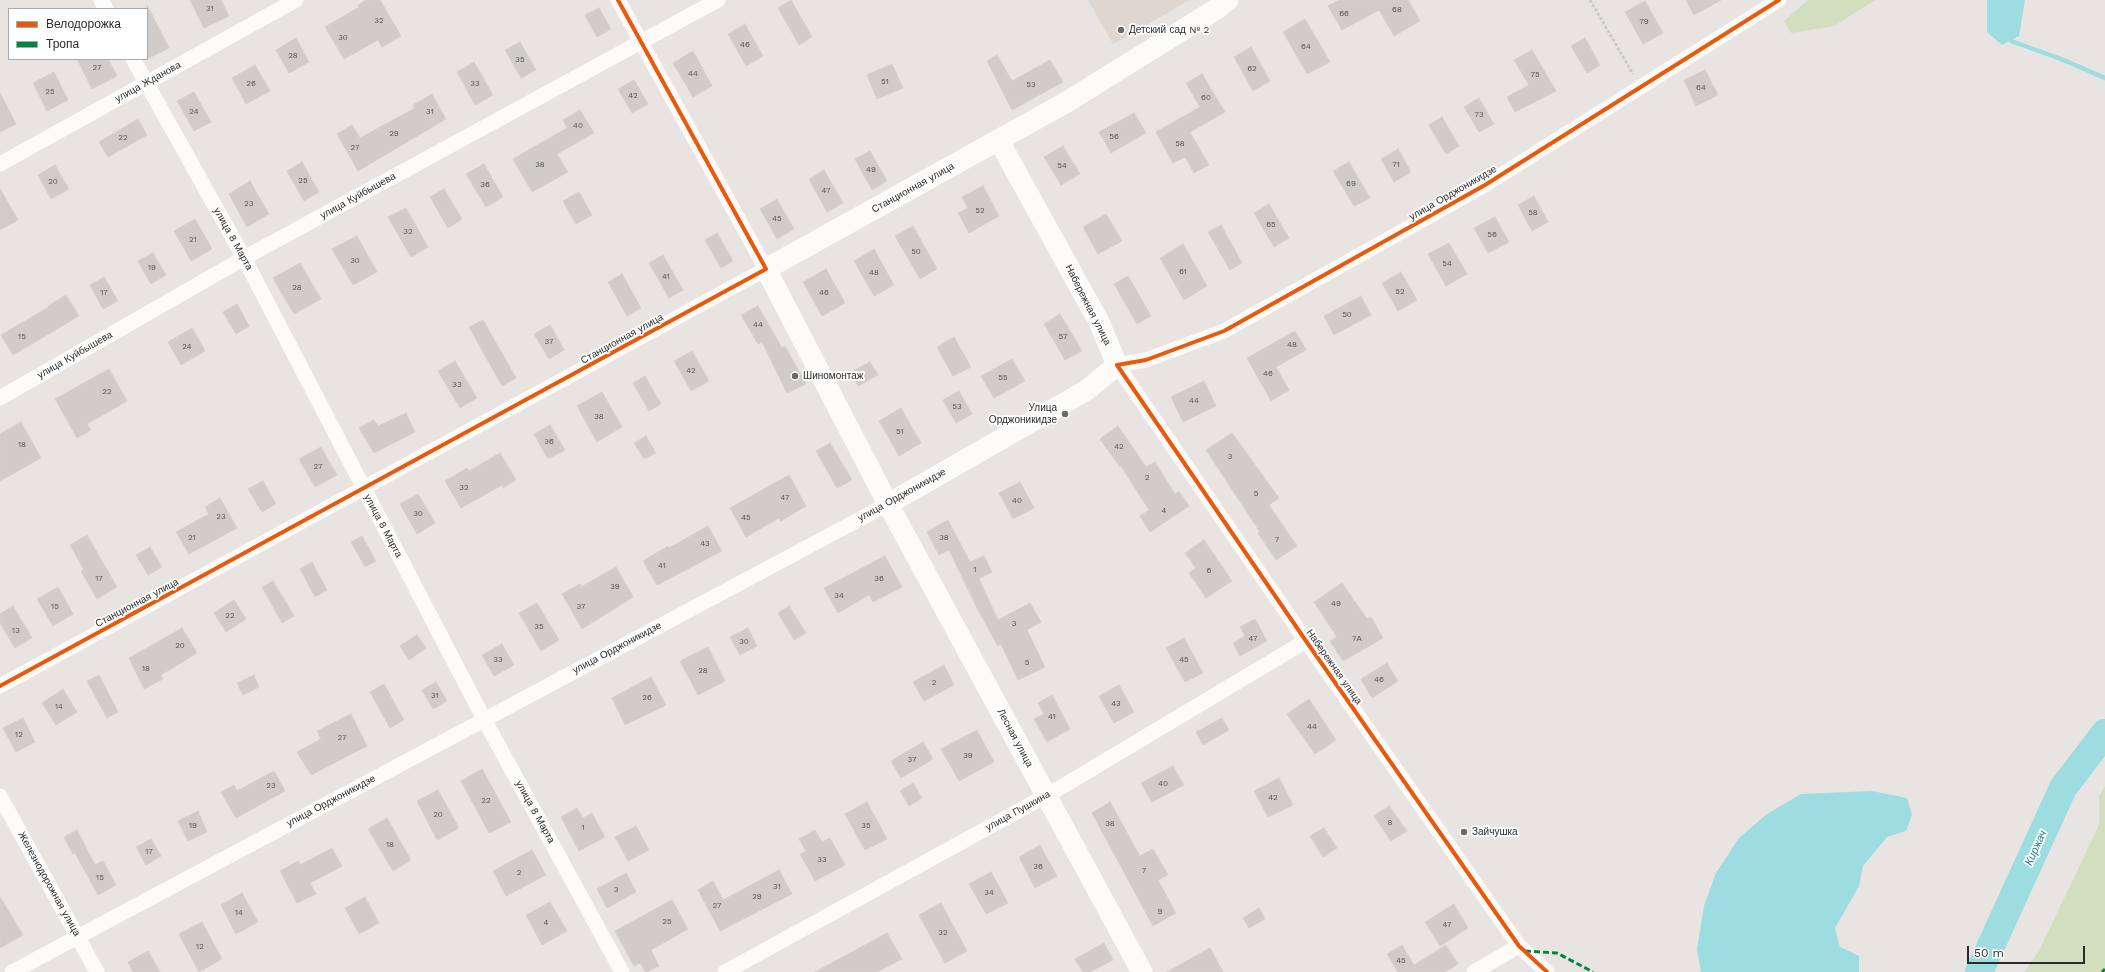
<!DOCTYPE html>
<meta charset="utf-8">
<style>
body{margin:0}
#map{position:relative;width:2105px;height:972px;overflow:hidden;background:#e8e4e1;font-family:"Work Sans",sans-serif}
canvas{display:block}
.legend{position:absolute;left:8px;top:8px;width:140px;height:52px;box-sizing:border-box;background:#fff;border:1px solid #aaa;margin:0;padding:5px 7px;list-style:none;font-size:12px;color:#2a2a2a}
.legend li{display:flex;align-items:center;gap:8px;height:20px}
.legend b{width:20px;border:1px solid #aaa}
.scale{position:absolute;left:1967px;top:946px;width:118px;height:18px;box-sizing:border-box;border:2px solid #2a2a2a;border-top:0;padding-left:5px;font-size:12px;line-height:14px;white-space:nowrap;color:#2a2a2a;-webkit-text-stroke:3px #fff;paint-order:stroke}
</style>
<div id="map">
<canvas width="2105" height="972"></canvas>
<ul class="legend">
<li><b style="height:5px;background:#e8590c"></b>Велодорожка</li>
<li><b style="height:5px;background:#00873e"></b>Тропа</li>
</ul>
<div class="scale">50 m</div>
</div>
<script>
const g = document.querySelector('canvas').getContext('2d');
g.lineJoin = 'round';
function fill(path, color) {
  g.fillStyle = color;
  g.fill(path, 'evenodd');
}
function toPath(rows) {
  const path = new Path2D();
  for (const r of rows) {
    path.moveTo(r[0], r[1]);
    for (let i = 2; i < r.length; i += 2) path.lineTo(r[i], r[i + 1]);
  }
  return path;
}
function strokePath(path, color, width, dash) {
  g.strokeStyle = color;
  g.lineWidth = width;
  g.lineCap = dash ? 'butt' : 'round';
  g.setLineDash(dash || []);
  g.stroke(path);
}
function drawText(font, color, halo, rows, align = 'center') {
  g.font = font + ' "Work Sans",sans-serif';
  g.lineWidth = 3.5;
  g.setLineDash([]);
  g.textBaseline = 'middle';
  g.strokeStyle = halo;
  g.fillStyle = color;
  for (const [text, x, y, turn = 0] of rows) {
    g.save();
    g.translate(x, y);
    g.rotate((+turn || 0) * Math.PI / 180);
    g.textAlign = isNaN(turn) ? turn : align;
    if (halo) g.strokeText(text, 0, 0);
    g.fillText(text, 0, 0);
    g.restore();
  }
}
fill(toPath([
 [1088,0,1190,0,1113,44]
]), '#dfd7cf');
fill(toPath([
 [1808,0,1875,0,1834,26,1791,33,1784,21],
 [2105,786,2105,972,2024,972,2039,951,2099,825,2099,796]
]), '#d1dfbe');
fill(toPath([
 [1987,0,2025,0,2019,36,2002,45,1987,32],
 [1872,791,1907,798,1912,815,1906,831,1887,837,1863,866,1859,886,1835,928,1840,947,1859,956,1859,972,1701,972,1697,949,1704,906,1716,873,1739,838,1767,814,1801,794]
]), '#9ddce0');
strokePath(toPath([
 [2009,35,2011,41,2061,59,2105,78]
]), '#9ddce0', 4.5);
strokePath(toPath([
 [1979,972,2063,788,2105,733]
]), '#9ddce0', 28);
const building = toPath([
 [190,0,221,0,229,16,204,28,190,0],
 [366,0,380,0,401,36,382,47,378,40,344,59,325,27,359,7,358,5,366,0],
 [791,0,812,37,799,45,778,8,791,0],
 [1339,0,1408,0,1420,21,1394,36,1379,10,1342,30,1328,6,1339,0],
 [1686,0,1721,0,1694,15,1686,0],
 [1645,1,1663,33,1643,44,1625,12,1645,1],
 [147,5,169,48,147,59,147,5],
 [599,8,611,29,597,37,585,15,599,8],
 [1305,19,1330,62,1307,74,1283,32,1305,19],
 [745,24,763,56,746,66,728,34,745,24],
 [296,38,309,62,289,73,276,50,296,38],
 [1585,38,1600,65,1587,73,1571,46,1585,38],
 [520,42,536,70,521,78,505,50,520,42],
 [1251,47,1270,81,1253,91,1234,57,1251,47],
 [1532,50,1556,91,1515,112,1507,97,1529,85,1514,60,1532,50],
 [693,51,712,86,693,97,673,63,693,51],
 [997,55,1012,81,1050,60,1063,82,1012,110,987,61,997,55],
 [77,59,108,59,117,76,92,89,77,59],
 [474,62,493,95,475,105,457,72,474,62],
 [892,64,903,88,877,99,867,75,892,64],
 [255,65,270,91,246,104,232,78,255,65],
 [1705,70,1718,95,1696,106,1684,80,1705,70],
 [54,72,68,100,47,111,33,83,54,72],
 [1202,74,1225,112,1190,132,1209,165,1194,173,1185,157,1173,163,1156,132,1200,107,1186,83,1202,74],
 [634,80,648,104,632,113,618,89,634,80],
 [194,92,211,122,194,131,177,101,194,92],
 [0,93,16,124,0,132,0,93],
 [432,94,446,119,358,171,337,134,352,125,360,138,415,108,413,105,432,94],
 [1479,98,1494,124,1479,132,1464,107,1479,98],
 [580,110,594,133,557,154,568,172,532,192,513,159,567,128,563,120,580,110],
 [1134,113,1146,133,1111,153,1099,132,1134,113],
 [1442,117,1459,146,1446,154,1429,125,1442,117],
 [138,119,147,135,108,157,99,142,138,119],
 [1063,146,1080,174,1061,185,1044,157,1063,146],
 [1398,149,1411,172,1394,182,1381,159,1398,149],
 [870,151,887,181,872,190,855,159,870,151],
 [302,162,319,192,304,201,287,171,302,162],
 [1349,162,1370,198,1354,206,1333,171,1349,162],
 [484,164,503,197,486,207,466,174,484,164],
 [55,165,69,189,51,199,38,175,55,165],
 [824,170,843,203,827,212,809,179,824,170],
 [250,181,269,214,247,227,229,194,250,181],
 [983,186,999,216,969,233,958,213,968,208,962,197,983,186],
 [0,189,18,220,0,230,0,189],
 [444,189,462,219,448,228,430,197,444,189],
 [579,192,592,215,576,224,563,201,579,192],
 [1534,196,1548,222,1532,231,1518,205,1534,196],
 [777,199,794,229,777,239,760,209,777,199],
 [1269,204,1289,238,1274,247,1254,213,1269,204],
 [406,208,428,247,411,257,388,217,406,208],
 [1106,214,1122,241,1098,254,1083,227,1106,214],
 [1495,217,1509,242,1488,253,1474,228,1495,217],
 [195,219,212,249,191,261,174,231,195,219],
 [1221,225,1242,263,1230,270,1208,232,1221,225],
 [913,226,937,269,920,279,895,236,913,226],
 [717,233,733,261,721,268,705,240,717,233],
 [357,236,377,272,353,285,332,249,357,236],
 [1449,243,1467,274,1446,286,1428,254,1449,243],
 [1183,244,1207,286,1184,300,1160,258,1183,244],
 [874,249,894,285,874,296,854,261,874,249],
 [153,253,166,275,151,284,138,261,153,253],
 [663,255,683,290,669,298,649,263,663,255],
 [300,263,321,299,294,314,273,278,300,263],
 [826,269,845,303,822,316,803,282,826,269],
 [1401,272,1417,300,1398,311,1382,283,1401,272],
 [622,274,641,308,627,316,608,282,622,274],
 [1128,276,1151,316,1137,324,1114,284,1128,276],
 [104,277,118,301,103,309,90,285,104,277],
 [66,295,79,316,13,355,1,335,49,307,48,306,66,295],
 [1361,296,1371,315,1334,335,1324,316,1361,296],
 [237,304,249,326,236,334,223,312,237,304],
 [758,306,782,348,785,346,806,384,787,393,762,342,758,344,741,315,758,306],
 [1060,314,1082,351,1065,360,1044,324,1060,314],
 [483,320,516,378,502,386,469,327,483,320],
 [550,325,564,350,549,359,534,334,550,325],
 [192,328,205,351,181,365,168,342,192,328],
 [1295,331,1306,350,1276,367,1289,390,1271,401,1247,358,1295,331],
 [954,337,971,367,953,376,937,347,954,337],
 [692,351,709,381,691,391,674,361,692,351],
 [1012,359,1025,381,994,398,981,376,1012,359],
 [455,361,477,398,460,408,438,371,455,361],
 [870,362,878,375,858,386,851,372,870,362],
 [109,369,127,401,87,424,91,430,77,438,55,399,109,369],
 [645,376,661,404,649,411,633,383,645,376],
 [1204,381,1216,406,1183,422,1171,397,1204,381],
 [959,391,972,414,956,423,943,400,959,391],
 [602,392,622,427,597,442,577,406,602,392],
 [901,408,921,443,899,456,879,421,901,408],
 [406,413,415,432,374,453,359,428,374,420,378,426,406,413],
 [21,422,41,458,0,481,0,434,21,422],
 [550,425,565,450,548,459,534,434,550,425],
 [1118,426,1146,467,1155,462,1175,494,1179,491,1189,506,1150,532,1140,516,1149,510,1121,466,1120,467,1100,439,1118,426],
 [1232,433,1279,498,1269,505,1297,546,1276,560,1258,533,1260,532,1206,450,1232,433],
 [646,436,656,453,644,459,634,443,646,436],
 [830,443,852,480,837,488,816,451,830,443],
 [321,447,337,475,315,487,299,459,321,447],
 [500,453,516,480,503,488,502,485,461,508,445,481,467,468,469,471,500,453],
 [789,475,806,506,781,521,779,518,746,537,730,508,789,475],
 [263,481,276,504,262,512,248,489,263,481],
 [1020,482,1034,508,1013,519,999,493,1020,482],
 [418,494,435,523,417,534,400,504,418,494],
 [220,498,237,528,189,554,176,532,209,514,205,507,220,498],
 [948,520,970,562,984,556,992,572,979,579,998,620,1030,603,1041,622,1027,630,1045,667,1018,680,1001,644,998,646,978,610,949,550,939,555,927,532,948,520],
 [708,526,722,551,657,585,643,561,668,546,669,548,708,526],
 [87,535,117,587,97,599,81,571,84,570,70,545,87,535],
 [362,536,376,561,365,567,351,542,362,536],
 [1204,540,1232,581,1206,598,1189,573,1196,568,1185,553,1204,540],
 [150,547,162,567,148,575,136,555,150,547],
 [885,556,902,587,873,602,869,595,838,613,824,588,885,556],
 [312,562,327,590,315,597,300,569,312,562],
 [616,567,633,597,582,629,562,594,580,584,581,587,616,567],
 [273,581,294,616,282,623,262,587,273,581],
 [1342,583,1367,619,1371,617,1383,638,1343,661,1330,641,1337,637,1314,602,1342,583],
 [58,587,73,614,53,626,37,599,58,587],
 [234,600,246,619,226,632,214,613,234,600],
 [537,603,559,640,541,651,519,613,537,603],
 [13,606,32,638,15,648,0,623,0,614,13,606],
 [789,606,806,633,794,640,778,613,789,606],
 [1255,619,1267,641,1240,656,1233,643,1245,636,1240,627,1255,619],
 [182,628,197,653,161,675,163,679,144,689,129,658,182,628],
 [748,628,757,646,740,655,730,637,748,628],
 [417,635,426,648,409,660,400,646,417,635],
 [1184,638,1203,673,1185,682,1166,648,1184,638],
 [502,644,514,665,494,676,482,655,502,644],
 [708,647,725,681,698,695,680,661,708,647],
 [1387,663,1398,681,1372,698,1361,679,1387,663],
 [944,665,954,685,924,701,913,682,944,665],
 [99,675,118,712,107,718,87,681,99,675],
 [254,675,259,687,243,695,237,683,254,675],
 [651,677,666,705,625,725,612,698,651,677],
 [436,682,447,701,433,709,422,690,436,682],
 [384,684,404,720,390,728,370,692,384,684],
 [1119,685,1134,712,1114,723,1099,696,1119,685],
 [63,689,77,712,56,725,42,703,63,689],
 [1052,695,1070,729,1047,742,1034,719,1044,714,1038,703,1052,695],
 [1309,699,1336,740,1315,754,1287,714,1309,699],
 [351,714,367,746,311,775,297,752,321,739,317,731,351,714],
 [23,718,35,742,16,752,3,728,23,718],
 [1222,718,1229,730,1203,745,1196,732,1222,718],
 [977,730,994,762,959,781,941,749,977,730],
 [923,742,933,759,901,778,891,761,923,742],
 [1173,766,1184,785,1152,802,1141,783,1173,766],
 [482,769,511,822,489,833,461,781,482,769],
 [274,771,285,791,236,818,221,792,234,785,237,791,274,771],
 [1279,778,1293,805,1268,817,1254,791,1279,778],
 [913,783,922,798,909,806,900,791,913,783],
 [438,790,459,828,437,840,417,801,438,790],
 [867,802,887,839,865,850,845,814,867,802],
 [1110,802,1140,856,1153,849,1168,875,1158,880,1176,913,1153,926,1092,813,1110,802],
 [1389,806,1407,831,1391,841,1374,816,1389,806],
 [577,808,583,818,592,813,605,837,579,851,561,817,577,808],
 [198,811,207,832,188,841,178,821,198,811],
 [387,818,411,860,393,871,368,829,387,818],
 [636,826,649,850,628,861,615,837,636,826],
 [1324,828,1337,848,1323,857,1310,836,1324,828],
 [77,830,95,865,103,861,116,885,98,895,75,853,73,854,64,837,77,830],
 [815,830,822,842,830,838,845,865,815,881,800,854,806,851,799,839,815,830],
 [151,839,161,856,146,865,136,847,151,839],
 [1040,845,1057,876,1035,888,1019,857,1040,845],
 [332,848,342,866,310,883,316,894,297,903,280,871,298,861,300,865,332,848],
 [532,850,546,875,506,896,493,871,532,850],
 [779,870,792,894,720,931,698,890,713,881,723,900,779,870],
 [991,872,1008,903,986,914,969,884,991,872],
 [626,873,636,892,607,908,597,889,626,873],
 [242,893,258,922,236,934,221,905,242,893],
 [0,897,23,935,0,948,0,897],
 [365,897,379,923,359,934,345,908,365,897],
 [672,900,688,929,651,950,659,966,646,972,640,963,634,966,615,931,672,900],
 [550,902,567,931,542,945,526,915,550,902],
 [941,903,967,951,945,963,919,915,941,903],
 [1454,904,1468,928,1440,946,1425,922,1454,904],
 [1259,908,1265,919,1249,928,1243,918,1259,908],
 [202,922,222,959,199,972,179,934,202,922],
 [887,933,902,959,877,972,815,972,887,933],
 [1104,943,1113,960,1090,972,1083,972,1075,959,1104,943],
 [1402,945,1414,965,1446,945,1458,964,1445,972,1398,972,1387,954,1402,945],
 [1210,948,1223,972,1167,972,1210,948],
 [148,951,160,972,133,972,128,962,148,951]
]);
fill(building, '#cfccca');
strokePath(building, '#d3d0cd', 1);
strokePath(toPath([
 [1590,0,1633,74]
]), '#c6c6c5', 2.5, [3, 2]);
strokePath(toPath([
 [101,0,106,9],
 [133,59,244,258,484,719,622,972],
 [0,164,296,0],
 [0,398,244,258,718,0],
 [0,686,766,269,618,0],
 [0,796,97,972],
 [12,972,888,504],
 [725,972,1053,792,1306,641],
 [1474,972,1519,946],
 [1547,972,1519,946,1306,641,1117,365,1146,360,1224,331,1485,185,1779,0]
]), '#fcfbfa', 15);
strokePath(toPath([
 [888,504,1087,390,1117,365,1099,322,999,141],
 [1142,972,888,504,766,269,1065,103,1218,8,1228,0]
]), '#fcfbfa', 21);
strokePath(toPath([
 [1525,951,1557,953,1593,972],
 [2102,972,2105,969]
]), '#00873e', 3, [6, 3]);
strokePath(toPath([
 [0,686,766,269,618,0],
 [1547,972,1519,946,1306,641,1117,365,1146,360,1224,331,1485,185,1779,0]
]), '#e8590c', 4);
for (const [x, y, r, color] of [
 [1121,30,4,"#6c6b6a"],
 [795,376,4,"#6c6b6a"],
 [1065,414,4,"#6c6b6a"],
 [1464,832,4,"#6c6b6a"]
]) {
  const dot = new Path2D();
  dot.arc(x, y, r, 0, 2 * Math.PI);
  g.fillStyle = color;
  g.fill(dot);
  strokePath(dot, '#fff', 1.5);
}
drawText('8px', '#545353', null, [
 ["31",210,9],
 ["68",1397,10],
 ["66",1344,14],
 ["32",379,21],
 ["79",1644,22],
 ["30",343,38],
 ["46",745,45],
 ["64",1306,47],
 ["28",293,56],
 ["35",520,60],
 ["27",97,68],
 ["62",1252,69],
 ["44",693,74],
 ["75",1535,75],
 ["51",885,82],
 ["26",251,84],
 ["33",475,84],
 ["53",1031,85],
 ["64",1701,88],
 ["25",50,92],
 ["42",633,96],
 ["60",1206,98],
 ["24",194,112],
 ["31",430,112],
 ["73",1479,115],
 ["40",578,126],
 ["29",394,134],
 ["56",1114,137],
 ["22",123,138],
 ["58",1180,144],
 ["27",355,148],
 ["38",540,165],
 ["71",1396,165],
 ["54",1062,166],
 ["49",871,170],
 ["25",303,181],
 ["20",53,182],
 ["69",1351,184],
 ["36",485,185],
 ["47",826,191],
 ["23",249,204],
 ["52",980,211],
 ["58",1533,213],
 ["45",777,219],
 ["65",1271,225],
 ["32",408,232],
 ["56",1492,235],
 ["21",193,240],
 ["50",916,252],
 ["30",355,261],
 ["54",1447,264],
 ["19",152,268],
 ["61",1183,272],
 ["48",874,273],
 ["41",666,277],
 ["28",297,288],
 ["52",1400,292],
 ["17",104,293],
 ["46",824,293],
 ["50",1347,315],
 ["44",758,325],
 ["15",22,337],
 ["57",1063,337],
 ["37",549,342],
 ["48",1292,345],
 ["24",187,347],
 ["42",691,371],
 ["46",1268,374],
 ["55",1003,378],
 ["33",457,385],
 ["22",107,392],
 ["44",1194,401],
 ["53",957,407],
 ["38",599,417],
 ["51",900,432],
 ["36",549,442],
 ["18",22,445],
 ["42",1119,447],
 ["3",1230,457],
 ["27",318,467],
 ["2",1147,478],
 ["32",464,488],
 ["5",1256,494],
 ["47",785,498],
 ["40",1017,501],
 ["4",1164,511],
 ["30",418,514],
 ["23",221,517],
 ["45",746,518],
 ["21",192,538],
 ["38",944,538],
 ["7",1277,540],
 ["43",705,544],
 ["41",662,566],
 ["1",975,570],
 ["6",1209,571],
 ["17",99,579],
 ["36",879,579],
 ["39",615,587],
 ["34",839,596],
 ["49",1336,604],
 ["15",55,607],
 ["37",581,607],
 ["22",230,616],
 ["3",1014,624],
 ["35",539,627],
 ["13",16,631],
 ["47",1253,639],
 ["7А",1357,639],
 ["30",744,642],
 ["20",180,646],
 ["33",498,660],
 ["45",1184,660],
 ["5",1027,663],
 ["18",146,669],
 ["28",703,671],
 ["46",1379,680],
 ["2",934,683],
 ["31",435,696],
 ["26",647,698],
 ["43",1116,704],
 ["14",59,707],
 ["41",1052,717],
 ["44",1312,727],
 ["12",19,735],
 ["27",342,738],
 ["39",968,756],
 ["37",912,760],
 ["40",1163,784],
 ["23",271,786],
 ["42",1273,798],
 ["22",486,801],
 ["20",438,815],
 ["8",1390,823],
 ["38",1110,824],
 ["19",193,826],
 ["35",866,826],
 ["1",583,828],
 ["18",390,845],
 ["17",149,852],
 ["33",822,860],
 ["36",1038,867],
 ["7",1144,871],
 ["2",519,873],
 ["15",100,878],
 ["31",777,887],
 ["3",616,890],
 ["34",989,893],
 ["29",757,897],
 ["27",717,906],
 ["9",1160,912],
 ["14",239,913],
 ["25",667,922],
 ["4",546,923],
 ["47",1447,925],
 ["32",943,933],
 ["12",200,947],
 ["45",1401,961]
]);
drawText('10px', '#2a2a2a', '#fff', [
 ["Детский сад № 2",1129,30],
 ["Шиномонтаж",803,376],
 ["Улица",1057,408,"right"],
 ["Орджоникидзе",1057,420,"right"],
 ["Зайчушка",1472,832]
], 'left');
drawText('10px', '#2a2a2a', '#fff', [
 ["улица Жданова",148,82,-29],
 ["Станционная улица",913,188,-29],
 ["улица Орджоникидзе",1453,193,-30],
 ["улица Куйбышева",358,196,-29],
 ["улица 8 Марта",233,239,61],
 ["Набережная улица",1088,305,63],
 ["Станционная улица",622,339,-29],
 ["улица Куйбышева",75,355,-30],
 ["улица Орджоникидзе",902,495,-29],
 ["улица 8 Марта",383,526,62],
 ["Станционная улица",137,603,-28],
 ["улица Орджоникидзе",617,648,-28],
 ["Набережная улица",1334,667,55],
 ["Лесная улица",1015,738,62],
 ["улица Орджоникидзе",331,801,-28],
 ["улица Пушкина",1018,811,-29],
 ["улица 8 Марта",535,812,61],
 ["Железнодорожная улица",49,884,61]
]);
drawText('italic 11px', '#1d7a8c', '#fff', [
 ["Киржач",2036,848,-66]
]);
</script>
